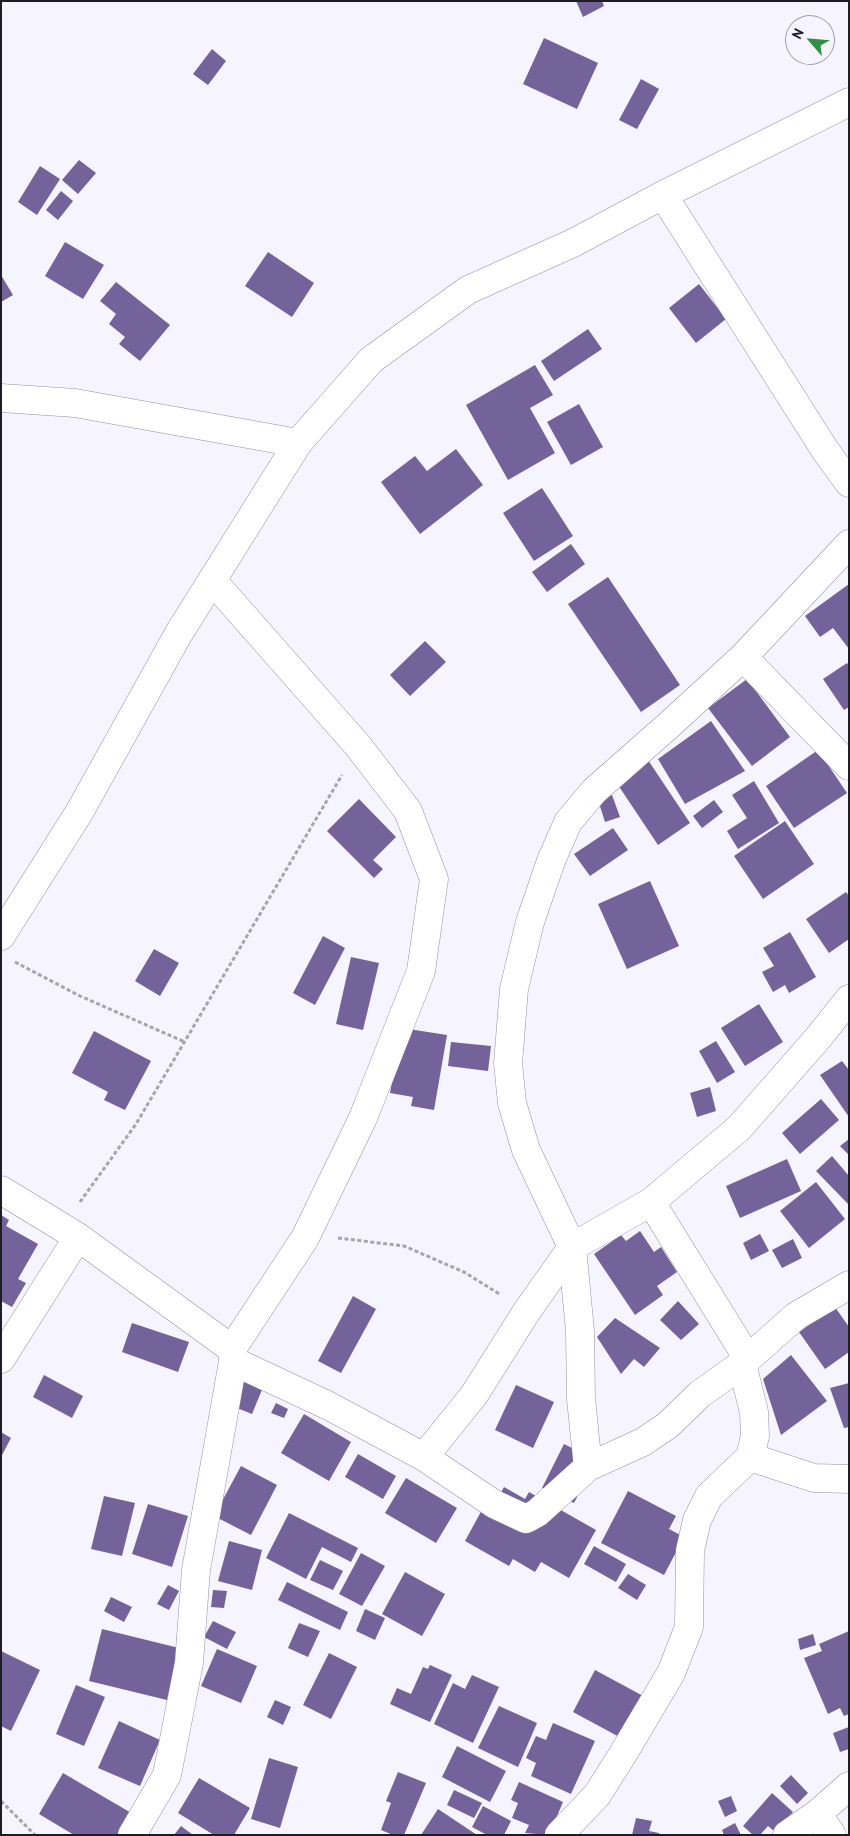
<!DOCTYPE html>
<style>
body{margin:0}
#map{position:relative;width:850px;height:1836px;overflow:hidden;background:#f6f4fe;font-family:"PT Sans",sans-serif}
canvas{display:block}
.frame{position:absolute;inset:0;border:2px solid #1e1c25;pointer-events:none}
.north{position:absolute;left:785px;top:15px;width:50px;height:50px;box-sizing:border-box;background:#f6f4fe;border:1px solid #a09ea7;border-radius:50%;rotate:297deg;font-size:14px;font-weight:700;line-height:20px;text-align:center;color:#1e1c25}
.north::after{content:'';display:block;margin:auto;width:18px;height:22px;background:#2f9044;clip-path:polygon(50% 0,100% 100%,50% 72%,0 100%)}
</style>
<div id="map">
<canvas width="850" height="1836"></canvas>
<div class="frame"></div>
<div class="north">N</div>
</div>
<script>
const g = document.querySelector('canvas').getContext('2d');
g.lineJoin = 'round';
function fill(path, color) {
  g.fillStyle = color;
  g.fill(path, 'evenodd');
}
function toPath(rows) {
  const path = new Path2D();
  for (const r of rows) {
    path.moveTo(r[0], r[1]);
    for (let i = 2; i < r.length; i += 2) path.lineTo(r[i], r[i + 1]);
  }
  return path;
}
function strokePath(path, color, width, dash) {
  g.strokeStyle = color;
  g.lineWidth = width;
  g.lineCap = dash ? 'butt' : 'round';
  g.setLineDash(dash || []);
  g.stroke(path);
}
fill(toPath([
 [576,1,602,1,604,6,583,17],
 [544,38,598,63,577,109,523,84],
 [212,49,226,61,208,85,193,74],
 [641,79,659,89,637,129,619,120],
 [79,160,96,173,78,194,62,180],
 [40,166,60,179,37,215,18,202],
 [61,191,73,201,58,220,46,210],
 [65,242,104,265,83,299,45,276],
 [268,252,314,283,292,317,245,286],
 [1,275,13,295,1,302],
 [116,282,170,325,140,361,119,344,125,337,109,324,116,314,100,301],
 [699,284,726,319,696,343,669,308],
 [588,329,602,349,554,381,541,361],
 [535,365,553,395,530,408,555,453,508,480,466,405],
 [579,404,603,447,571,465,547,422],
 [456,449,483,485,420,534,381,482,415,456,427,471],
 [542,488,573,536,534,561,503,513],
 [571,544,585,564,547,592,532,572],
 [608,577,680,685,641,712,568,604],
 [849,584,849,649,833,628,820,637,805,616],
 [425,641,446,662,410,696,390,675],
 [847,663,849,666,849,707,844,710,823,679],
 [747,679,790,737,752,766,708,708],
 [711,721,745,771,685,804,658,759],
 [818,750,847,793,794,828,766,786],
 [648,760,690,823,658,845,616,782],
 [754,781,779,823,738,849,727,831,747,818,732,795],
 [612,795,620,817,605,822,598,800],
 [359,799,396,837,373,860,383,869,374,878,327,831],
 [714,800,723,812,702,828,693,816],
 [785,821,814,864,763,899,734,856],
 [613,828,628,850,590,876,574,854],
 [650,881,679,946,627,969,598,904],
 [846,892,849,896,849,939,829,953,806,919],
 [790,932,816,977,789,993,785,985,773,992,762,972,774,966,763,948],
 [323,936,345,948,315,1005,293,993],
 [154,949,179,963,160,996,135,981],
 [351,957,379,963,363,1030,336,1024],
 [759,1004,783,1042,745,1066,721,1028],
 [402,1028,447,1035,434,1110,411,1106,413,1097,390,1093],
 [94,1031,151,1061,125,1110,104,1100,108,1092,72,1073],
 [716,1041,735,1072,717,1083,699,1051],
 [451,1042,491,1046,488,1071,448,1066],
 [842,1061,849,1070,849,1117,820,1075],
 [710,1087,716,1111,697,1117,690,1093],
 [821,1099,839,1120,800,1154,782,1133],
 [849,1139,849,1155,840,1146],
 [832,1156,849,1176,849,1205,816,1171],
 [787,1159,801,1191,740,1218,726,1186],
 [816,1182,845,1219,809,1248,780,1211],
 [1,1215,9,1220,6,1226,38,1244,18,1279,26,1283,12,1307,1,1301],
 [640,1231,654,1252,661,1247,677,1272,657,1286,663,1295,635,1315,594,1254,621,1235,626,1241],
 [760,1234,769,1251,751,1260,743,1243],
 [793,1239,802,1258,782,1268,772,1250],
 [353,1296,376,1309,341,1373,318,1361],
 [678,1301,699,1324,681,1340,660,1320],
 [835,1307,849,1327,849,1352,825,1369,799,1332],
 [615,1318,660,1348,644,1367,634,1359,621,1374,597,1337],
 [132,1323,189,1342,178,1372,122,1352],
 [791,1355,827,1401,781,1435,763,1379],
 [242,1370,266,1380,252,1414,227,1404],
 [44,1375,83,1396,72,1418,33,1397],
 [849,1383,849,1427,844,1428,830,1388],
 [516,1385,554,1402,533,1448,495,1430],
 [276,1403,288,1409,284,1418,271,1413],
 [304,1414,351,1442,329,1481,281,1453],
 [1,1432,11,1438,1,1457],
 [564,1444,596,1460,574,1503,542,1488],
 [358,1454,396,1476,383,1499,345,1477],
 [241,1466,277,1485,251,1535,214,1516],
 [406,1478,457,1508,436,1543,385,1513],
 [504,1487,525,1499,529,1492,596,1530,569,1578,541,1562,535,1572,513,1559,509,1566,465,1541,483,1508,490,1512],
 [628,1491,676,1516,669,1529,684,1537,664,1575,601,1543],
 [104,1496,135,1503,122,1556,91,1549],
 [148,1504,188,1516,172,1567,132,1554],
 [289,1513,358,1548,351,1562,322,1547,306,1579,266,1558],
 [229,1541,262,1550,252,1590,218,1581],
 [594,1546,626,1564,616,1582,584,1564],
 [361,1553,385,1566,362,1606,339,1594],
 [320,1560,343,1571,333,1590,310,1580],
 [405,1572,445,1594,422,1636,382,1614],
 [628,1574,646,1585,637,1600,618,1588],
 [287,1582,348,1612,340,1630,278,1600],
 [168,1585,179,1591,169,1610,157,1604],
 [213,1590,227,1591,224,1608,211,1607],
 [111,1597,132,1607,124,1622,104,1611],
 [365,1609,385,1618,375,1640,356,1631],
 [213,1621,236,1632,227,1649,204,1637],
 [299,1623,320,1631,308,1657,288,1648],
 [102,1629,179,1648,167,1700,89,1681],
 [849,1631,849,1714,844,1716,840,1708,828,1714,804,1658,822,1651,819,1644],
 [813,1634,816,1645,800,1650,798,1639],
 [217,1649,257,1666,241,1703,201,1686],
 [1,1651,40,1670,11,1731,1,1726],
 [329,1653,357,1667,331,1719,303,1705],
 [430,1665,452,1675,430,1722,390,1704,397,1688,411,1694,423,1667,428,1669],
 [595,1670,645,1697,623,1739,573,1712],
 [472,1675,499,1687,473,1743,434,1724,453,1683,465,1689],
 [76,1685,105,1697,84,1746,56,1734],
 [275,1700,291,1707,283,1725,267,1717],
 [499,1706,537,1723,518,1767,478,1748],
 [119,1721,160,1740,140,1786,98,1768],
 [553,1723,595,1741,571,1794,531,1776,536,1763,526,1758,536,1736,546,1740],
 [849,1727,849,1749,840,1752,833,1733],
 [457,1746,506,1771,490,1802,442,1777],
 [269,1758,298,1767,280,1828,251,1819],
 [398,1772,426,1783,404,1835,393,1835,381,1830,391,1803,386,1801],
 [63,1773,133,1814,121,1835,74,1835,39,1814],
 [791,1775,808,1793,797,1804,780,1786],
 [199,1778,250,1808,234,1835,214,1835,178,1813],
 [519,1782,563,1802,549,1835,525,1833,529,1825,512,1818,518,1803,511,1800],
 [454,1790,482,1803,474,1818,447,1805],
 [772,1793,793,1812,775,1832,768,1826,760,1835,753,1835,743,1826],
 [731,1796,737,1811,725,1817,718,1801],
 [483,1806,511,1821,504,1835,487,1835,472,1827],
 [438,1809,477,1835,421,1835],
 [636,1818,652,1821,649,1831,659,1833,659,1835,632,1835],
 [735,1823,741,1835,724,1835,722,1830],
 [181,1826,193,1835,174,1835]
]), '#74629b');
const minor = toPath([
 [663,195,825,450,849,483],
 [1,398,75,403,298,443],
 [743,657,849,766],
 [1,1190,78,1237,232,1349],
 [651,1202,748,1359],
 [1,1359,78,1237],
 [233,1361,329,1406,424,1457,494,1504,526,1519,537,1513,588,1467,643,1442,668,1425,700,1394,742,1364,796,1316,849,1285],
 [424,1457,474,1395,527,1311,572,1247,651,1202,739,1128,818,1038,849,999],
 [750,1457,814,1478,849,1479],
 [588,1467,581,1399,580,1331,572,1247,526,1150,512,1103,508,1063,514,989,530,922,551,861,568,822,594,791,669,725,743,657,849,544],
 [817,1814,832,1835],
 [132,1835,167,1775,189,1663,196,1570,231,1373,233,1361,232,1349,305,1238,363,1118,421,971,434,879,408,811,359,747,212,580],
 [559,1835,597,1795,623,1754,671,1673,689,1627,690,1551,697,1520,709,1496,750,1457,755,1436,754,1412,742,1364],
 [787,1835,817,1814,849,1786]
]);
const primary = toPath([
 [1,936,80,811,179,633,298,443,371,360,468,290,573,243,663,195,849,102]
]);
strokePath(minor, '#958fa6', 29);
strokePath(primary, '#958fa6', 29);
strokePath(toPath([
 [15,962,80,996,185,1042],
 [80,1202,136,1124,342,775],
 [338,1238,404,1246,464,1272,501,1295],
 [1,1801,35,1835]
]), '#a6a4ad', 3, [4, 2.5]);
strokePath(minor, '#fff', 28);
strokePath(primary, '#fff', 28);
</script>
